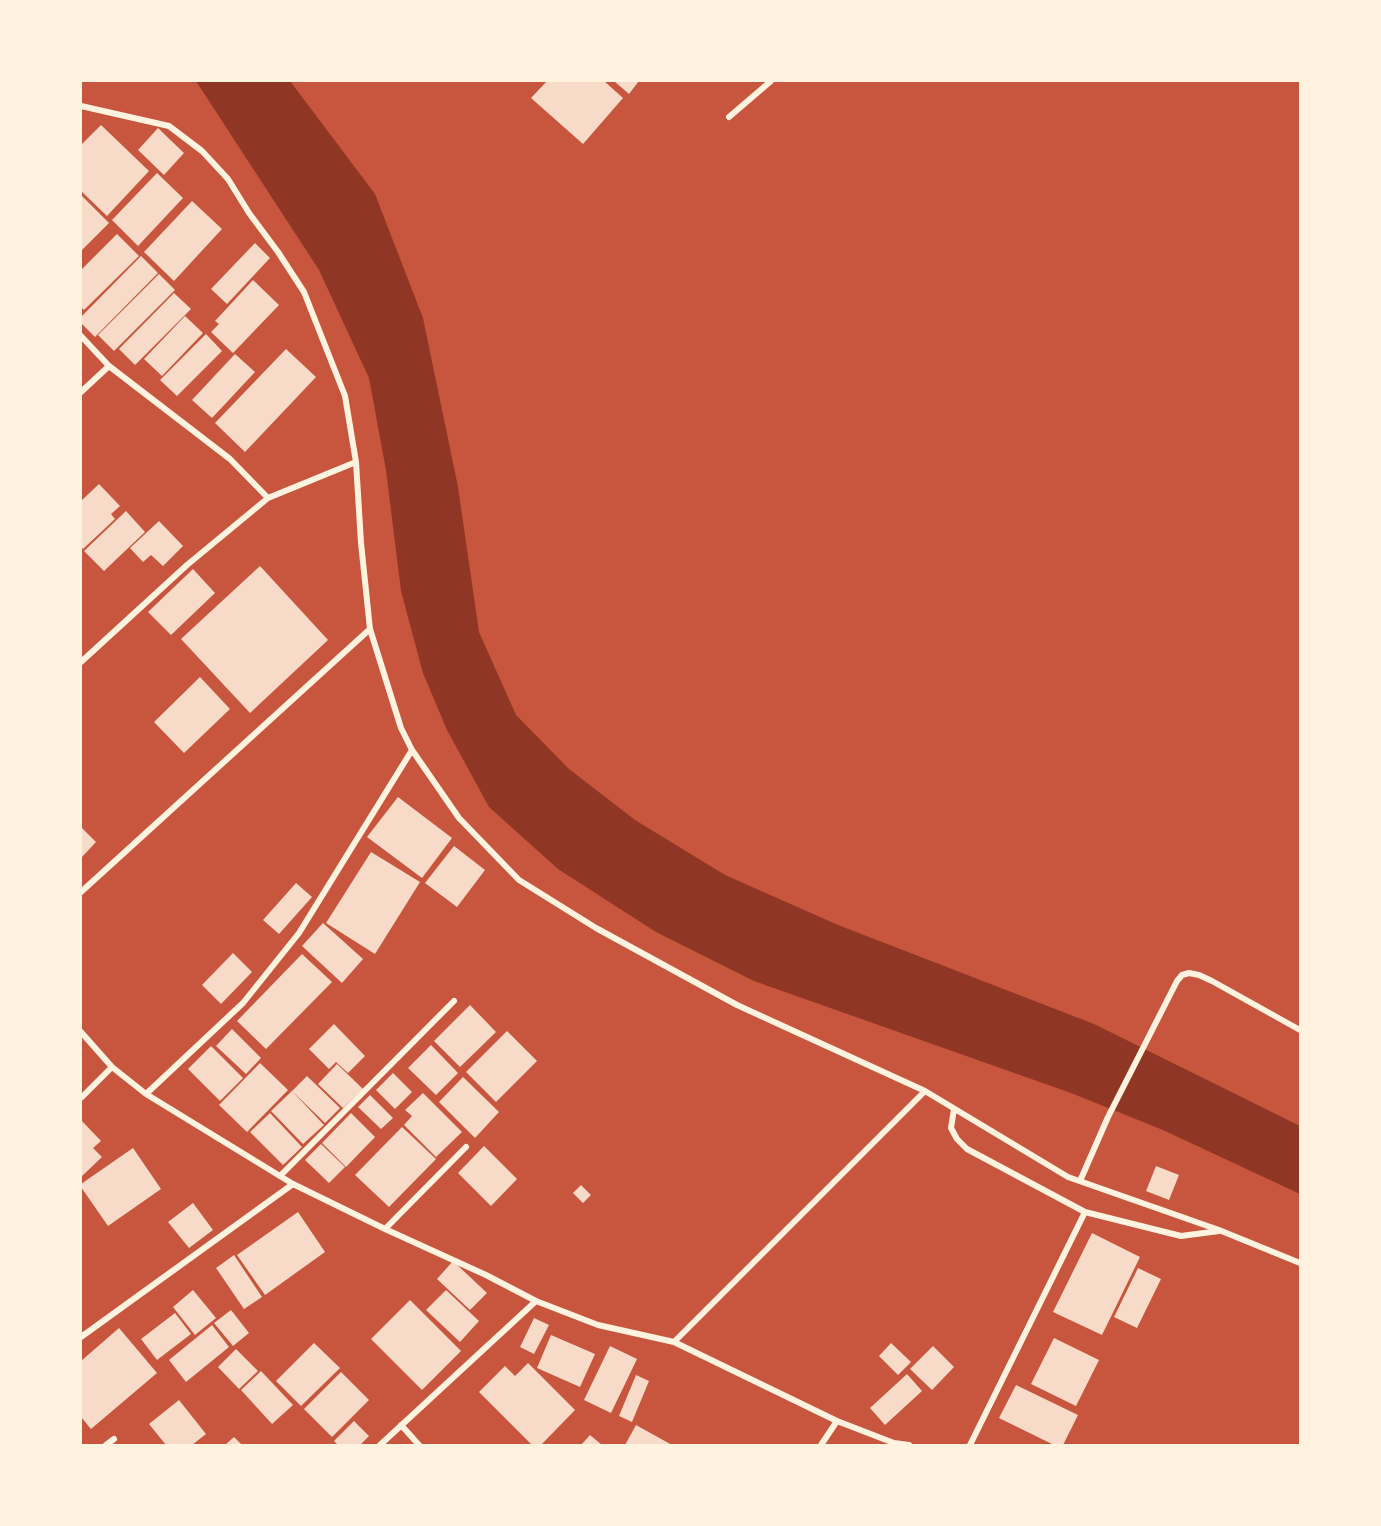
<!DOCTYPE html>
<style>
body{margin:0}
#map{position:relative;width:1381px;height:1526px;overflow:hidden;background:#c8553d;font-family:Commissioner,sans-serif}
canvas{display:block}
.frame{position:absolute;inset:0;border:82px solid #fff3e0;pointer-events:none}
</style>
<div id="map">
<canvas width="1381" height="1526"></canvas>
<div class="frame"></div>
</div>
<script>
const g = document.querySelector('canvas').getContext('2d');
g.lineJoin = 'round';
function fill(path, color) {
  g.fillStyle = color;
  g.fill(path, 'evenodd');
}
function toPath(rows) {
  const path = new Path2D();
  for (const r of rows) {
    path.moveTo(r[0], r[1]);
    for (let i = 2; i < r.length; i += 2) path.lineTo(r[i], r[i + 1]);
  }
  return path;
}
function strokePath(path, color, width, dash) {
  g.strokeStyle = color;
  g.lineWidth = width;
  g.lineCap = dash ? 'butt' : 'round';
  g.setLineDash(dash || []);
  g.stroke(path);
}
fill(toPath([
 [196,81,290,81,375,194,423,318,458,487,479,632,516,715,569,769,635,820,725,875,838,925,1094,1024,1300,1126,1300,1194,1163,1130,1071,1093,754,981,656,932,558,869,489,807,447,730,423,673,401,591,386,470,369,378,319,270]
]), '#8f3625');
fill(toPath([
 [547,81,604,81,623,98,583,144,531,98],
 [614,81,639,81,629,94],
 [101,125,149,171,107,216,81,191,81,145],
 [158,128,184,153,164,175,138,150],
 [157,173,183,198,138,246,112,220],
 [81,195,109,223,81,251],
 [192,201,222,229,174,281,144,252],
 [117,234,139,256,84,310,81,307,81,270],
 [255,243,270,258,227,304,211,289],
 [141,256,158,273,95,337,81,323,81,317],
 [159,274,175,290,114,351,98,335],
 [253,280,279,305,233,353,211,332,219,324,215,321],
 [174,293,191,309,135,365,119,349],
 [185,316,203,333,162,376,144,359],
 [206,334,222,351,177,396,160,380],
 [286,349,316,377,245,452,215,423],
 [235,354,255,372,212,418,192,400],
 [99,484,120,506,111,514,115,519,83,549,81,547,81,501],
 [126,511,145,532,104,571,84,551],
 [159,521,183,546,163,566,151,555,143,562,130,548],
 [260,566,328,640,250,713,181,639],
 [193,569,215,593,171,635,148,612],
 [200,677,230,709,184,753,154,722],
 [398,797,452,838,422,878,367,837],
 [81,827,96,842,81,858],
 [454,846,485,870,457,907,425,883],
 [371,852,420,882,375,954,326,923],
 [296,883,312,897,279,934,263,920],
 [323,923,363,959,342,983,302,946],
 [233,953,252,972,221,1004,202,985],
 [302,954,332,982,266,1049,237,1021],
 [470,1005,496,1032,460,1067,434,1041],
 [334,1024,365,1056,348,1073,336,1062,329,1069,309,1049],
 [232,1029,261,1058,246,1074,216,1046],
 [507,1031,537,1061,496,1102,466,1072],
 [431,1045,458,1073,436,1095,408,1068],
 [211,1046,243,1078,220,1101,188,1069],
 [260,1063,288,1090,247,1132,219,1105],
 [337,1064,363,1089,343,1108,318,1084],
 [393,1073,412,1092,395,1109,376,1090],
 [307,1076,340,1108,325,1123,292,1091],
 [463,1077,499,1112,475,1138,439,1102],
 [292,1091,324,1125,303,1144,271,1111],
 [423,1093,462,1132,436,1157,404,1125,412,1116,405,1110],
 [370,1095,393,1118,381,1129,358,1107],
 [270,1113,302,1147,283,1165,250,1132],
 [351,1113,375,1137,346,1167,322,1143],
 [81,1120,101,1141,93,1148,102,1157,81,1177],
 [402,1127,436,1159,389,1207,355,1175],
 [321,1144,345,1167,329,1183,305,1160],
 [484,1146,517,1179,491,1206,458,1173],
 [133,1148,161,1189,108,1226,81,1187,81,1184],
 [1156,1166,1179,1175,1169,1200,1146,1191],
 [581,1185,591,1195,583,1203,573,1193],
 [193,1203,213,1230,189,1248,168,1222],
 [298,1212,325,1252,265,1295,237,1255],
 [1092,1233,1140,1257,1102,1335,1053,1312],
 [234,1255,262,1297,244,1309,216,1268],
 [453,1261,487,1293,470,1310,437,1279],
 [1138,1268,1161,1279,1137,1328,1114,1317],
 [193,1290,216,1318,195,1335,173,1307],
 [446,1290,479,1321,460,1342,426,1310],
 [410,1300,461,1351,422,1390,371,1339],
 [231,1310,249,1333,233,1346,214,1323],
 [175,1313,191,1334,157,1360,141,1339],
 [534,1318,549,1325,534,1354,520,1347],
 [212,1325,229,1347,186,1382,169,1360],
 [119,1328,157,1373,91,1429,81,1417,81,1361],
 [551,1335,595,1354,580,1387,537,1368],
 [1054,1338,1099,1360,1076,1406,1031,1384],
 [314,1343,340,1368,301,1406,276,1381],
 [891,1343,911,1362,898,1375,879,1356],
 [610,1346,637,1359,611,1413,584,1400],
 [933,1346,954,1367,932,1390,910,1369],
 [236,1349,258,1371,239,1389,218,1367],
 [528,1363,575,1410,541,1445,532,1445,479,1392,505,1366,515,1376],
 [261,1371,293,1405,272,1424,241,1390],
 [341,1372,369,1400,332,1437,304,1409],
 [907,1374,922,1391,885,1425,870,1408],
 [636,1375,649,1381,632,1422,619,1416],
 [1016,1385,1078,1415,1063,1445,1054,1445,999,1418],
 [179,1400,206,1434,192,1445,166,1445,149,1424],
 [354,1421,369,1436,360,1445,338,1445,334,1441],
 [636,1425,672,1445,625,1445],
 [590,1435,602,1445,581,1445],
 [234,1437,242,1445,225,1445]
]), '#f7dbc8');
strokePath(toPath([
 [81,106,169,126,202,151,228,179,249,213,278,252,304,292,345,396,356,462,361,543,370,629,401,728,412,750,459,818,519,880,596,928,737,1005,925,1091,1068,1177,1219,1230,1300,1263],
 [729,117,771,81],
 [81,336,109,366,230,459,268,498],
 [81,392,109,366],
 [81,662,187,565,268,498,356,462],
 [81,892,370,629],
 [81,1032,112,1067,146,1094,293,1184,385,1229,486,1275,536,1301,598,1325,674,1342,837,1421,894,1443,909,1445],
 [146,1094,243,1003,299,933,412,750],
 [81,1098,112,1067],
 [954,1109,951,1128,957,1139,967,1149,1085,1212,1181,1236,1219,1231],
 [280,1176,454,1001],
 [1080,1181,1108,1117,1177,981,1182,975,1189,973,1199,975,1212,981,1300,1030],
 [385,1229,466,1147],
 [81,1337,293,1184],
 [674,1342,925,1091],
 [401,1425,419,1445],
 [106,1445,114,1439],
 [380,1445,536,1301],
 [821,1445,837,1421],
 [970,1445,1085,1212]
]), '#fff3e0', 6);
</script>
